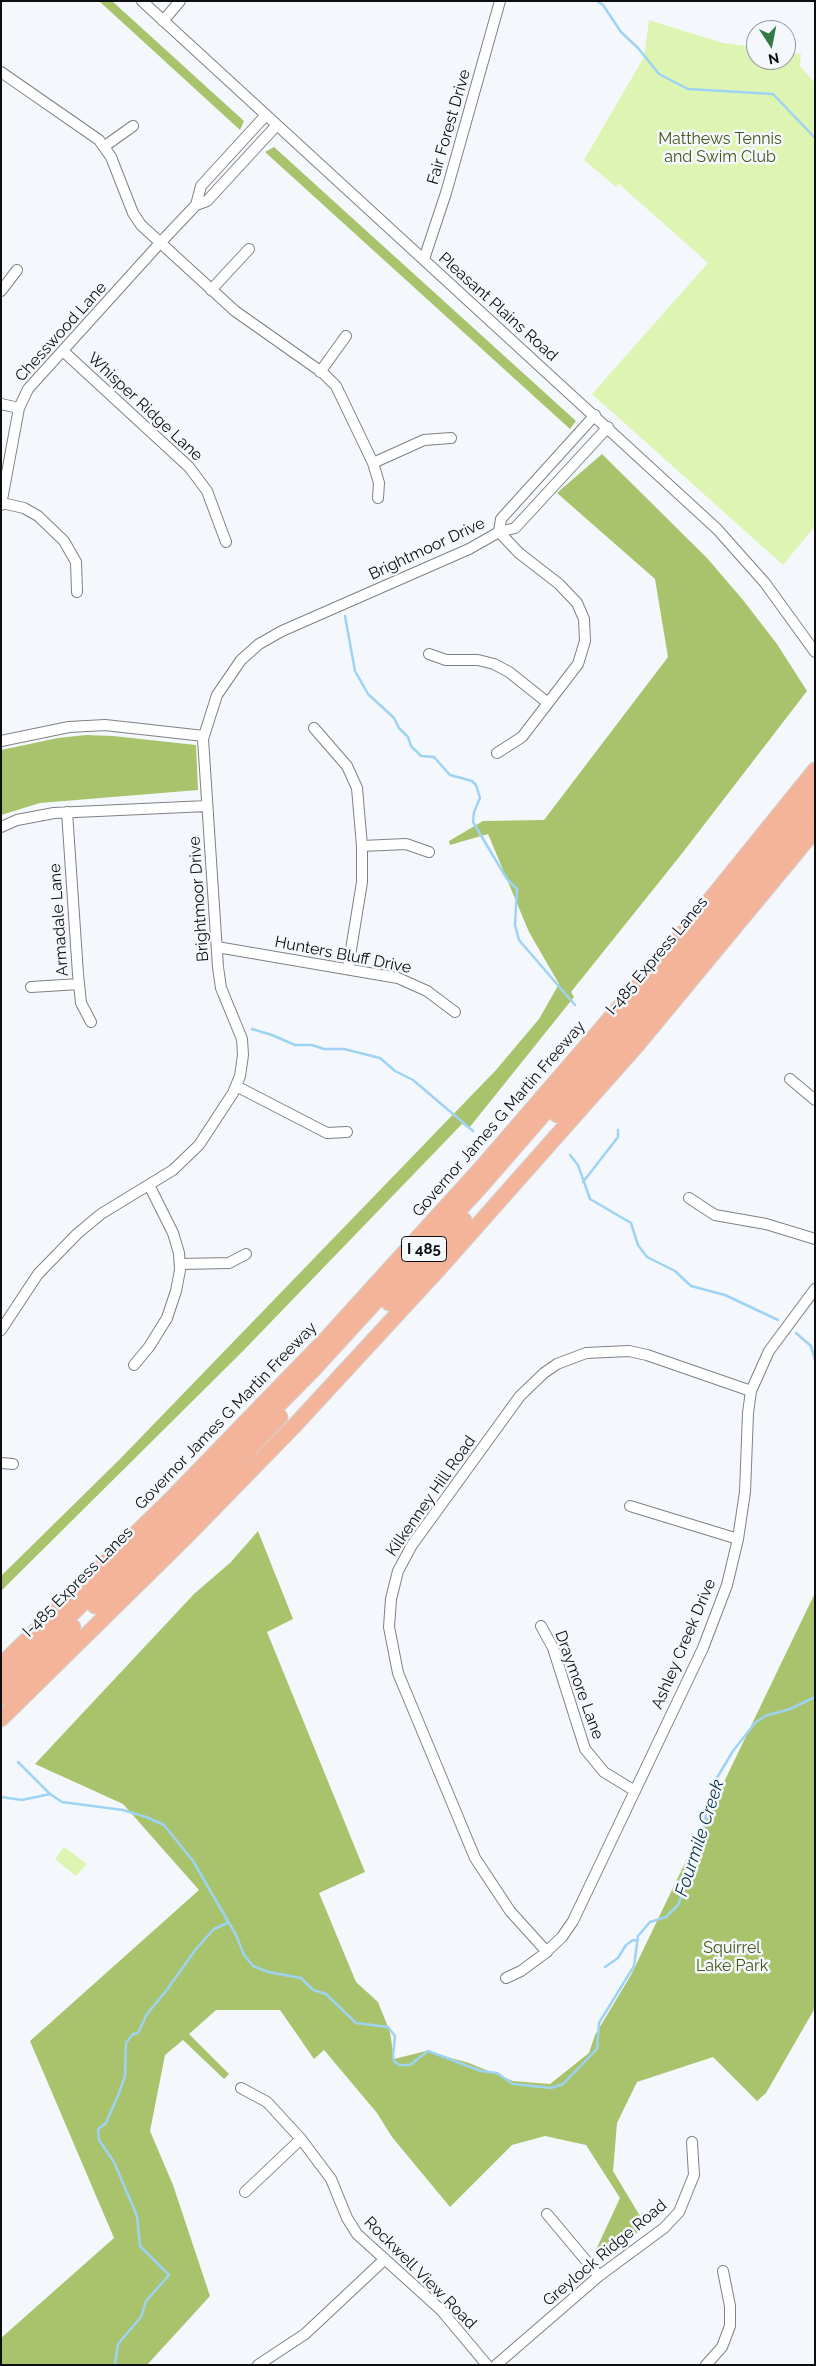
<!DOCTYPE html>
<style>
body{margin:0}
#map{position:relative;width:816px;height:2366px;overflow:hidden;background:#f4f8fc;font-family:Raleway,sans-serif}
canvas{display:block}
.frame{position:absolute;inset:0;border:2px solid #0c0e0f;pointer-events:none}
.north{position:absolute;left:746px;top:20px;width:50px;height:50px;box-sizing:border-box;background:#f4f8fc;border:1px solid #979a9d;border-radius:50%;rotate:169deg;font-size:14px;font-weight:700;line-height:20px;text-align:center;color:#0c0e0f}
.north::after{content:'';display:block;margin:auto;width:18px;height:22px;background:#337a47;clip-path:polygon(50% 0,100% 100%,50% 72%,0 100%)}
</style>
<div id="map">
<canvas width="816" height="2366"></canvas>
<div class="frame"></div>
<div class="north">N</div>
</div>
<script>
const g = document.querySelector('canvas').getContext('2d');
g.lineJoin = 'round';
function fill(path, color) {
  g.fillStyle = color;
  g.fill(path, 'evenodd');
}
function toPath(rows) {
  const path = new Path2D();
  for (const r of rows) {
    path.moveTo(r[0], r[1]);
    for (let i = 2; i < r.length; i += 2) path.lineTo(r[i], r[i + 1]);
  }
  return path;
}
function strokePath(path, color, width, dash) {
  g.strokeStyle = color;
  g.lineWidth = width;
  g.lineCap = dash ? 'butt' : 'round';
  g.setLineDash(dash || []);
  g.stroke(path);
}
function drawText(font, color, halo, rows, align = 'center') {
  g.font = font + ' Raleway,sans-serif';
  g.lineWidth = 5;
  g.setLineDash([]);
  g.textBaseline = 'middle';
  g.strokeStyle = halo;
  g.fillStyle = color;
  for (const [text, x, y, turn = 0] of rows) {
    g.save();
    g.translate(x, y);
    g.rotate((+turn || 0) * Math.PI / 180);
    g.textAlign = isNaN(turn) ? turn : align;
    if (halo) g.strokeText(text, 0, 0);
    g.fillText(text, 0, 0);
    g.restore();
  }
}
fill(toPath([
 [649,20,723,43,756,47,756,60,786,60,786,52,801,54,800,66,815,83,815,526,783,565,592,394,708,263,619,184,616,187,584,160,644,57],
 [64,1847,87,1864,76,1876,55,1859]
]), '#def4b3');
fill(toPath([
 [99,1,112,1,244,121,240,130],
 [274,147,576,421,570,429,265,152],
 [602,454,707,558,743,600,777,644,807,691,680,856,571,992,574,997,469,1128,462,1124,242,1352,1,1591,1,1576,120,1459,496,1070,539,1019,559,984,529,932,488,834,450,845,449,841,483,821,544,820,668,657,655,579,557,493],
 [86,735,113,736,196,745,198,790,40,803,1,815,1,750,58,738],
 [258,1531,293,1619,267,1632,365,1872,319,1893,356,1982,378,2002,390,2032,394,2059,426,2051,469,2063,513,2081,550,2084,589,2053,595,2035,631,1975,815,1593,815,2008,766,2093,757,2101,713,2057,637,2082,617,2123,613,2171,646,2226,605,2257,599,2257,594,2254,620,2198,586,2145,545,2136,512,2145,450,2207,392,2137,377,2113,324,2050,314,2059,280,2010,216,2010,189,2034,229,2074,224,2079,183,2040,165,2055,150,2131,173,2185,210,2296,147,2365,1,2365,1,2338,114,2238,30,2041,199,1890,123,1804,35,1764,194,1594,231,1562]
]), '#a8c36c');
strokePath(toPath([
 [597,1,603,5,621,32,638,48,659,74,688,89,773,94,815,138],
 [345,616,355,671,368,694,394,718,399,728,408,737,411,746,421,756,434,757,450,775,472,781,476,785,480,798,474,812,473,822,507,879,517,889,515,925,519,940,575,1005],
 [252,1029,272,1035,295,1045,312,1045,324,1049,344,1049,380,1058,395,1071,413,1080,473,1131],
 [570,1155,578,1165,590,1199,631,1223,638,1245,647,1257,675,1271,691,1286,725,1295,778,1320],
 [583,1182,618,1137,618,1130],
 [796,1333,811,1346,815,1360],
 [18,1762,50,1794],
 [1,1797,22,1800,50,1794,62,1802,123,1810,146,1817,164,1825,193,1861,236,1935,244,1955,253,1966,268,1972,301,1978,313,1990,326,1994,356,2023,388,2027,395,2036,393,2056,394,2061,399,2065,410,2065,428,2051,481,2071,497,2073,513,2084,551,2088,563,2084,597,2049,599,2023,634,1966,638,1936,650,1922,666,1917,678,1905,700,1849,707,1810,715,1781,733,1751,755,1723,765,1716,790,1709,815,1697],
 [605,1967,618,1958,626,1945,633,1940,637,1941],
 [115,2365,118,2344,141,2317,146,2301,169,2275,140,2246,137,2216,114,2162,99,2140,98,2129,106,2123,119,2093,125,2076,126,2043,133,2034,138,2033,147,2014,166,1991,196,1949,214,1929,227,1923]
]), '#9fd3f3', 2.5);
const minor = toPath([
 [142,1,717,529,765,583,815,652],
 [163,21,180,1],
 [1,72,99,140,111,157,133,213,141,225,235,311,323,373,336,386,373,463,379,483,378,498],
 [105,146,133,126],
 [196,205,201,186,266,115],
 [424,259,446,193,500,1],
 [211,290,249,249],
 [1,291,17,270],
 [63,351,189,467,207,491,226,542],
 [320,372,346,336],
 [1,404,19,408],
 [595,415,501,519,499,532,515,528,608,427],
 [373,463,424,440,451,438],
 [2,503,24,508,38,516,64,541,76,562,77,592],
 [1,505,19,408,28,389,160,243,196,205,207,201,276,126],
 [429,654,446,660,478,660,494,664,509,672,548,703],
 [314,728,347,766,357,788,362,846,362,882,348,968],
 [1,741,69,727,105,725,204,736],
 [67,812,78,974,81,1003,91,1022],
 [1,827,17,820,54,813,207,806],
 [362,846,406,844,429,852],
 [217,947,398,978,427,991,455,1012],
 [31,987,79,984],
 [790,1079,815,1100],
 [236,1086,327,1133,347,1132],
 [689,1198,715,1215,766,1224,815,1239],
 [180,1264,229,1263,246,1254],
 [1,1330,38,1274,77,1234,101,1214,173,1170,199,1145,233,1093,240,1076,243,1055,242,1039,221,988,218,967,203,739,217,695,241,660,259,644,282,631,469,549,499,532,519,553,559,584,577,603,584,619,585,641,578,664,522,737,497,753],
 [134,1365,149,1347,167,1318,176,1291,180,1270,179,1253,173,1233,149,1185],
 [1,1463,13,1464],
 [630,1506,738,1539],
 [541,1626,553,1648,585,1749,604,1772,635,1791],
 [547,1952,510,1911,475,1858,398,1673,389,1627,391,1599,398,1571,412,1545,520,1396,544,1373,557,1364,586,1353,629,1351,647,1355,751,1391],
 [506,1978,521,1971,544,1954,562,1937,573,1921,703,1648,727,1585,738,1539,745,1492,748,1413,751,1391,769,1351,815,1289],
 [241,2088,267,2102,301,2139,331,2179,347,2218,357,2234,441,2310,487,2365],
 [245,2192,301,2139],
 [547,2214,599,2276],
 [258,2365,305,2334,385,2259],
 [496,2365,599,2276,664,2228,679,2212,694,2175,692,2142],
 [706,2365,722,2347,730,2326,730,2306,723,2271]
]);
const highway = toPath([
 [557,1115,644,1017,815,808],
 [389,1303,464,1220],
 [95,1606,208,1494,280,1417],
 [1,1665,173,1497,326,1339,482,1167,577,1057,684,932,815,770],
 [1,1681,69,1617,314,1369,483,1184,635,1009,815,789],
 [1,1698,73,1627],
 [1,1719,187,1536,296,1424,438,1270,638,1044,815,830]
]);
strokePath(minor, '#7d8285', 12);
strokePath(highway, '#d3d4d4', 17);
strokePath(minor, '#fff', 10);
strokePath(highway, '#f4b499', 15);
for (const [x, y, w] of [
 [424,1249,45]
]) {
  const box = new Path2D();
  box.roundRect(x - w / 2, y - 12.5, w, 25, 4);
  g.fillStyle = '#f4f8fc';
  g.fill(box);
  strokePath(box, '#0c0e0f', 1);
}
drawText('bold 15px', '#0c0e0f', null, [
 ["I 485",424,1249]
]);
drawText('16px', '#0c0e0f', '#f4f8fc', [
 ["Fair Forest Drive",449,127,-74],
 ["Pleasant Plains Road",498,307,42],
 ["Chesswood Lane",61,332,-48],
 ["Whisper Ridge Lane",145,407,43],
 ["Brightmoor Drive",427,549,-25],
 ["Brightmoor Drive",199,899,-94],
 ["Armadale Lane",59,920,-94],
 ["Hunters Bluff Drive",343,955,11],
 ["I-485 Express Lanes",657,956,-50],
 ["Governor James G Martin Freeway",499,1119,-49],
 ["Governor James G Martin Freeway",226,1416,-46],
 ["Kilkenney Hill Road",431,1496,-55],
 ["I-485 Express Lanes",78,1582,-45],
 ["Ashley Creek Drive",684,1644,-67],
 ["Draymore Lane",579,1685,70],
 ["Greylock Ridge Road",605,2253,-40],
 ["Rockwell View Road",420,2273,45]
]);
drawText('16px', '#455617', '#f4f8fc', [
 ["Matthews Tennis",720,139],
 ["and Swim Club",720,157],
 ["Squirrel",732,1948],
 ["Lake Park",732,1966]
]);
drawText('italic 18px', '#073247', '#f4f8fc', [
 ["Fourmile Creek",700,1838,-72]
]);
</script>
